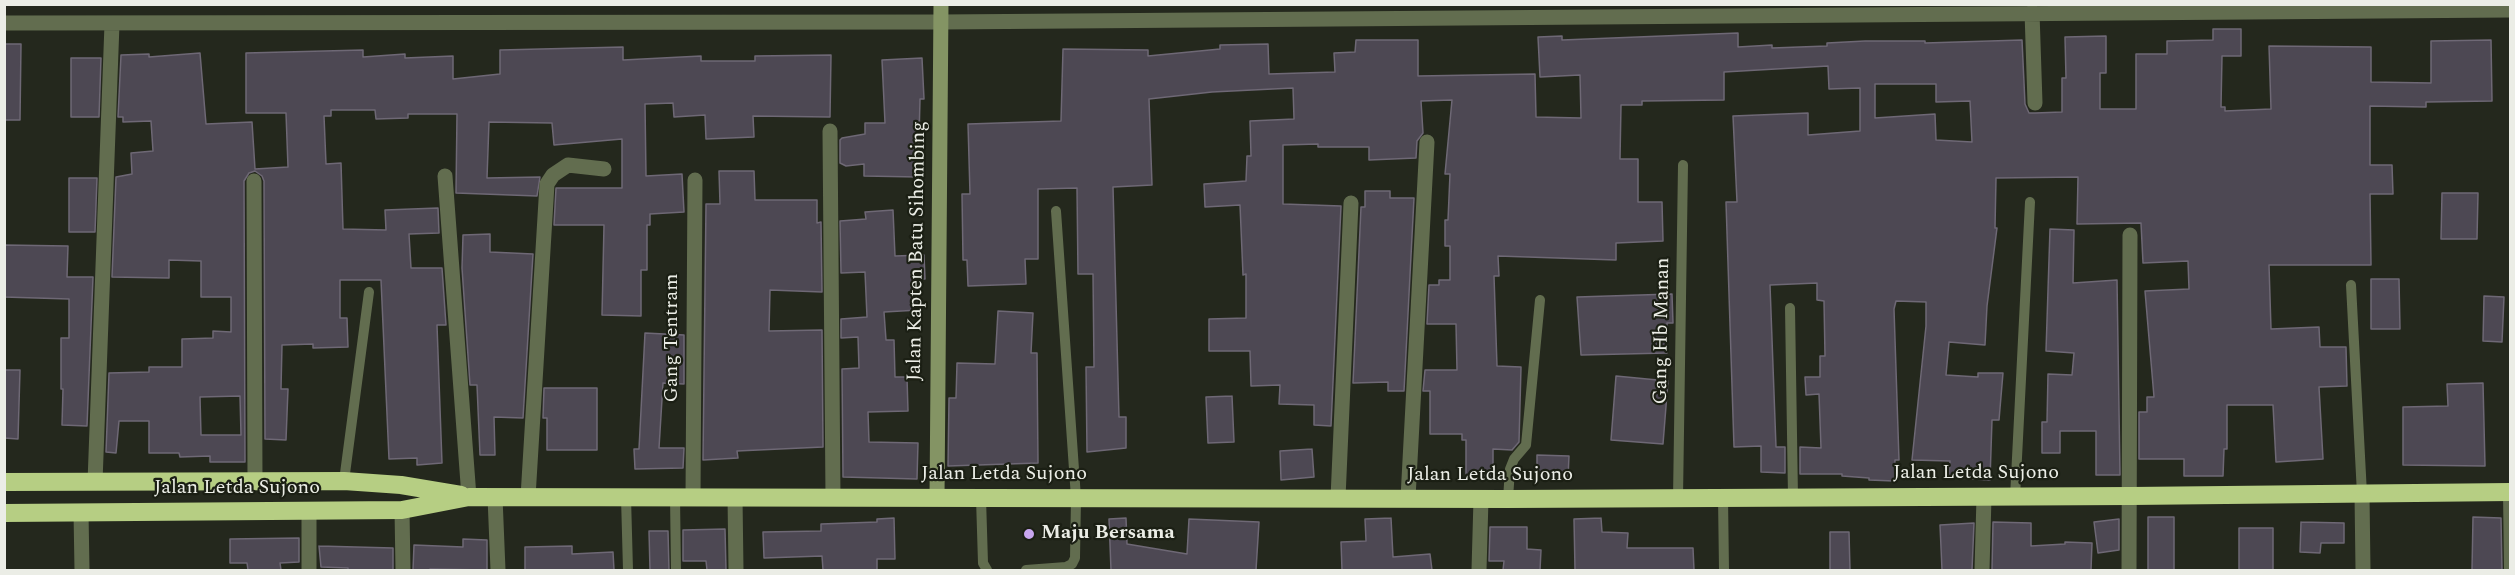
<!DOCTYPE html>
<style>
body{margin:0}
#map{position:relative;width:2515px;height:575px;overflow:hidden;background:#24281d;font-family:Spectral,serif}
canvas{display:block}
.frame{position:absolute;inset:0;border:6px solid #ebede6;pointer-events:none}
</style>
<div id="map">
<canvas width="2515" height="575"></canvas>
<div class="frame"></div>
</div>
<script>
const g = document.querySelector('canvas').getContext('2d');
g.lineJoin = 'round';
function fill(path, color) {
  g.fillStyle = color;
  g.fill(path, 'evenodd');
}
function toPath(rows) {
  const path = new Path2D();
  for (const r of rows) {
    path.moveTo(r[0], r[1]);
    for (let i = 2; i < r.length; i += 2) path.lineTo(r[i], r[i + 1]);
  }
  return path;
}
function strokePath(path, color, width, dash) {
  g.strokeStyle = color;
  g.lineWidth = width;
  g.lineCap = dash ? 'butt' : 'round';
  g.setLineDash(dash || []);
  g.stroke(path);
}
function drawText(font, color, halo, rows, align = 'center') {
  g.font = font + ' Spectral,serif';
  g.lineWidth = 4.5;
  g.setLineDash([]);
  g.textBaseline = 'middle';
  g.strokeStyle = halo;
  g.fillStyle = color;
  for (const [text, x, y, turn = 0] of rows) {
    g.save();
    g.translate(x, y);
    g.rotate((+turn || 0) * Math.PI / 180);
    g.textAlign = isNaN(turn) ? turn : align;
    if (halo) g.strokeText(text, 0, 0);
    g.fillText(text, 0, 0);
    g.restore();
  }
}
const building = toPath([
 [2213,29,2241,29,2241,56,2222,56,2221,107,2225,107,2225,111,2271,109,2269,46,2371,47,2371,82,2431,83,2431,41,2491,40,2492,101,2426,102,2426,107,2370,106,2370,165,2392,165,2393,194,2370,194,2371,265,2269,265,2271,329,2319,327,2320,347,2346,347,2347,386,2319,387,2323,459,2276,462,2273,405,2227,405,2227,449,2224,449,2223,476,2184,476,2184,459,2139,459,2139,412,2147,412,2147,397,2154,397,2145,291,2189,289,2188,261,2143,263,2141,223,2077,224,2078,177,1996,178,1995,228,1997,228,1987,306,1985,345,1949,342,1946,375,1978,377,1978,373,2003,373,1999,420,1992,420,1990,480,1973,479,1973,476,1949,475,1950,461,1912,460,1926,326,1926,302,1896,301,1894,309,1899,460,1895,460,1894,481,1869,480,1869,478,1842,476,1842,474,1800,474,1800,447,1821,448,1819,394,1806,395,1805,377,1820,377,1820,356,1825,356,1824,301,1817,300,1817,283,1770,285,1776,447,1785,447,1785,473,1761,472,1761,446,1734,447,1726,202,1737,202,1733,116,1808,113,1808,135,1860,131,1860,88,1829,89,1828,66,1724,72,1724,100,1642,101,1642,105,1621,105,1620,159,1638,159,1638,202,1662,202,1663,241,1616,243,1616,260,1498,256,1499,276,1494,276,1497,366,1521,367,1519,442,1512,450,1493,449,1493,476,1466,476,1466,440,1462,440,1462,434,1430,434,1430,391,1423,391,1425,370,1457,370,1456,324,1427,324,1429,285,1439,285,1439,280,1450,280,1450,246,1445,246,1445,220,1448,220,1450,174,1445,174,1452,100,1421,101,1423,133,1417,141,1416,158,1369,160,1369,147,1318,147,1318,144,1283,145,1283,204,1341,206,1331,426,1314,425,1314,405,1279,404,1280,385,1251,386,1250,351,1209,351,1209,319,1246,318,1246,274,1243,275,1240,205,1205,207,1204,184,1246,181,1247,156,1251,156,1250,121,1294,119,1293,88,1212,92,1149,99,1152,185,1113,187,1119,417,1126,417,1126,448,1087,452,1086,367,1094,367,1093,274,1078,274,1077,188,1038,189,1038,259,1025,259,1026,284,968,286,967,260,963,260,962,194,970,194,968,124,1061,121,1063,49,1148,50,1148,56,1220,49,1220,45,1268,44,1269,74,1335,72,1334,53,1355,52,1356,40,1418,40,1418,76,1535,74,1536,117,1581,118,1580,75,1540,77,1538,37,1562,36,1562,40,1738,33,1738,47,1772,45,1772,48,1827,46,1827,43,1865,41,1925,41,1925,43,2022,40,2025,104,2029,113,2035,113,2062,112,2062,78,2066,78,2065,37,2106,36,2106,73,2100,73,2100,109,2136,109,2136,54,2167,54,2167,41,2213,40,2213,29],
 [1875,84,1936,84,1936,102,1970,101,1972,142,1936,140,1935,114,1875,118,1875,84],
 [4,44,21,44,20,120,4,120,4,44],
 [623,47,623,60,701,56,701,61,755,61,755,56,831,55,830,117,753,116,754,137,706,139,705,115,674,117,673,103,645,104,646,176,682,174,684,212,650,214,650,225,647,225,647,270,641,270,641,316,602,315,604,225,554,225,556,188,622,188,622,139,554,145,552,123,489,122,487,178,540,177,537,196,456,193,457,114,408,114,408,118,376,119,375,110,331,110,331,116,324,116,326,164,341,163,343,229,386,230,385,210,438,208,439,233,409,234,411,268,442,268,446,325,437,325,442,463,417,465,417,458,389,459,381,280,340,280,340,318,347,318,348,347,313,348,313,344,282,345,281,389,288,389,286,440,265,439,264,181,262,176,255,171,249,173,244,181,245,462,210,462,210,456,180,457,179,453,149,453,149,421,119,421,116,453,106,452,109,373,149,372,149,367,182,367,182,339,213,338,213,331,231,332,231,297,201,297,201,261,169,260,169,278,112,277,116,177,132,174,131,153,153,151,151,121,123,122,123,117,118,117,121,55,149,54,149,57,200,53,206,124,252,122,255,169,288,167,286,113,246,113,246,53,363,50,363,57,405,54,405,58,453,56,453,79,500,74,500,50,623,47],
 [240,396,241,435,201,435,200,397,240,396],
 [71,58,101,58,99,117,71,117,71,58],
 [922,58,924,99,920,99,918,177,864,176,864,164,846,166,840,163,840,140,842,138,865,134,865,123,885,123,882,60,922,58],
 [719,171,754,171,755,200,817,200,817,223,821,222,822,292,770,290,769,331,822,330,823,447,737,451,738,458,703,460,706,204,720,204,719,171],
 [69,178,97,178,95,232,69,232,69,178],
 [1365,191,1390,191,1390,198,1414,198,1404,391,1388,391,1388,382,1353,383,1361,207,1365,207,1365,191],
 [2442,193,2478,193,2477,239,2441,239,2442,193],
 [893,210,895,256,924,255,925,279,917,279,919,310,884,312,886,340,894,340,895,377,907,377,908,411,868,412,869,442,918,443,917,479,843,477,842,369,859,368,858,337,841,338,841,319,867,317,865,272,841,273,840,221,866,219,865,212,893,210],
 [2050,229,2074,230,2073,283,2117,280,2120,475,2096,475,2096,431,2060,431,2060,453,2042,453,2042,422,2047,422,2048,374,2072,375,2074,353,2046,351,2050,229],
 [490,234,490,252,533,254,523,418,494,417,495,455,480,455,477,385,470,385,462,268,463,235,490,234],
 [4,245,68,246,67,277,93,277,87,426,62,425,63,389,61,389,61,338,69,338,69,299,4,297,4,245],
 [2371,279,2399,279,2400,329,2371,329,2371,279],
 [1672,294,1673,323,1667,323,1667,353,1581,355,1577,297,1672,294],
 [2484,296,2504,297,2502,342,2483,341,2484,296],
 [998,311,1033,313,1031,353,1037,353,1038,463,948,466,949,398,956,398,957,363,995,364,998,311],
 [645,333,684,335,684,384,663,383,659,448,684,448,683,468,635,469,634,449,639,449,645,333],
 [4,370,20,370,18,439,4,438,4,370],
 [1616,376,1668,381,1663,444,1611,440,1616,376],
 [2483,383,2485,466,2403,465,2403,407,2448,406,2447,384,2483,383],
 [544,388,597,388,597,450,547,450,547,418,543,418,544,388],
 [1232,396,1234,442,1208,443,1206,397,1232,396],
 [1312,449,1314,477,1281,480,1280,451,1312,449],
 [1537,455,1569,456,1568,478,1537,477,1537,455],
 [2148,517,2174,517,2174,570,2148,570,2148,517],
 [2473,517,2501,518,2502,570,2472,570,2473,517],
 [894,518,895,559,877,559,877,570,823,570,822,556,764,558,763,532,821,531,821,524,877,522,877,519,894,518],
 [1126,518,1127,544,1187,554,1189,519,1259,522,1256,570,1111,570,1109,519,1126,518],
 [1391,518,1393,557,1430,554,1432,570,1342,570,1341,542,1366,541,1365,519,1391,518],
 [1601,518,1602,532,1628,533,1627,548,1693,548,1694,570,1575,570,1574,519,1601,518],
 [2119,519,2119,550,2098,553,2094,522,2119,519],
 [1993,522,2031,523,2031,546,2065,544,2065,542,2092,543,2091,570,1992,570,1993,522],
 [2301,522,2344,523,2344,543,2321,543,2320,553,2300,552,2301,522],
 [1974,523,1972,570,1942,570,1940,525,1974,523],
 [1490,527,1527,527,1527,549,1541,550,1540,570,1503,570,1504,561,1489,561,1490,527],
 [2239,528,2273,528,2273,570,2239,570,2239,528],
 [725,529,726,570,707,570,706,561,683,561,683,530,725,529],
 [649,531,668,531,669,570,650,570,649,531],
 [1830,532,1849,532,1850,570,1830,570,1830,532],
 [299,538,299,562,280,563,281,570,248,570,247,563,230,563,230,539,299,538],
 [463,539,487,540,487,570,430,569,430,570,413,570,414,545,463,547,463,539],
 [319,546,393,548,393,570,348,570,348,568,321,567,319,546],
 [572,546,572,554,613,552,614,570,525,570,525,547,572,546]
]);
fill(building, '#4d4853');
strokePath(building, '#6e6875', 1.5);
strokePath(toPath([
 [2351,285,2362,494],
 [1790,308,1793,497],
 [344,481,369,292],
 [2508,492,2509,570],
 [626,497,628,570],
 [675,497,676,570],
 [1723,497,1724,570],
 [2015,497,2030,202],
 [981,498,983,563,987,570],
 [1678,498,1683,165],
 [1508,499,1510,469,1514,459,1526,445,1540,300],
 [1026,570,1066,567,1072,564,1075,558,1076,498,1056,211]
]), '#626d4f', 10);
strokePath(toPath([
 [2032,12,2035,103],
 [4,23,941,22,2510,10],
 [830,131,833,498],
 [445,176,469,497],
 [254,181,255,482],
 [95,482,112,24],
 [2362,494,2363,570],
 [495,497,498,570],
 [528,497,547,184,553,175,568,165,604,169],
 [693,497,695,180],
 [735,497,736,570],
 [1338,498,1351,203],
 [1408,498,1427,142],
 [402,510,403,570],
 [81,512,82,570],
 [309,570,309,511],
 [1479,570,1481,499],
 [1982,570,1984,497],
 [2129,570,2130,235]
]), '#626d4f', 15);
strokePath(toPath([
 [937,498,941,4]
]), '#849464', 15);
strokePath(toPath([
 [4,482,344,481,401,485,461,495],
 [4,513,402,510,469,497,1508,499,2131,496,2510,492]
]), '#b6ce83', 18);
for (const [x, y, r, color] of [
 [1029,534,6,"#c8a6ef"]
]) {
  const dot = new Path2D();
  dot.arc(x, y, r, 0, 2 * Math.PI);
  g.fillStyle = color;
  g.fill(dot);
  strokePath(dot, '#1b1f14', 2);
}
drawText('20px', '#ebede6', '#1b1f14', [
 ["Jalan Kapten Batu Sihombing",918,251,-89],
 ["Gang Hb Manan",1663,331,-89],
 ["Gang Tentram",673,338,-90],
 ["Jalan Letda Sujono",1976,474],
 ["Jalan Letda Sujono",1004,475],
 ["Jalan Letda Sujono",1490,476],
 ["Jalan Letda Sujono",237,489]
]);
drawText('bold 20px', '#ebede6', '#1b1f14', [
 ["Maju Bersama",1041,534]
], 'left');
</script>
